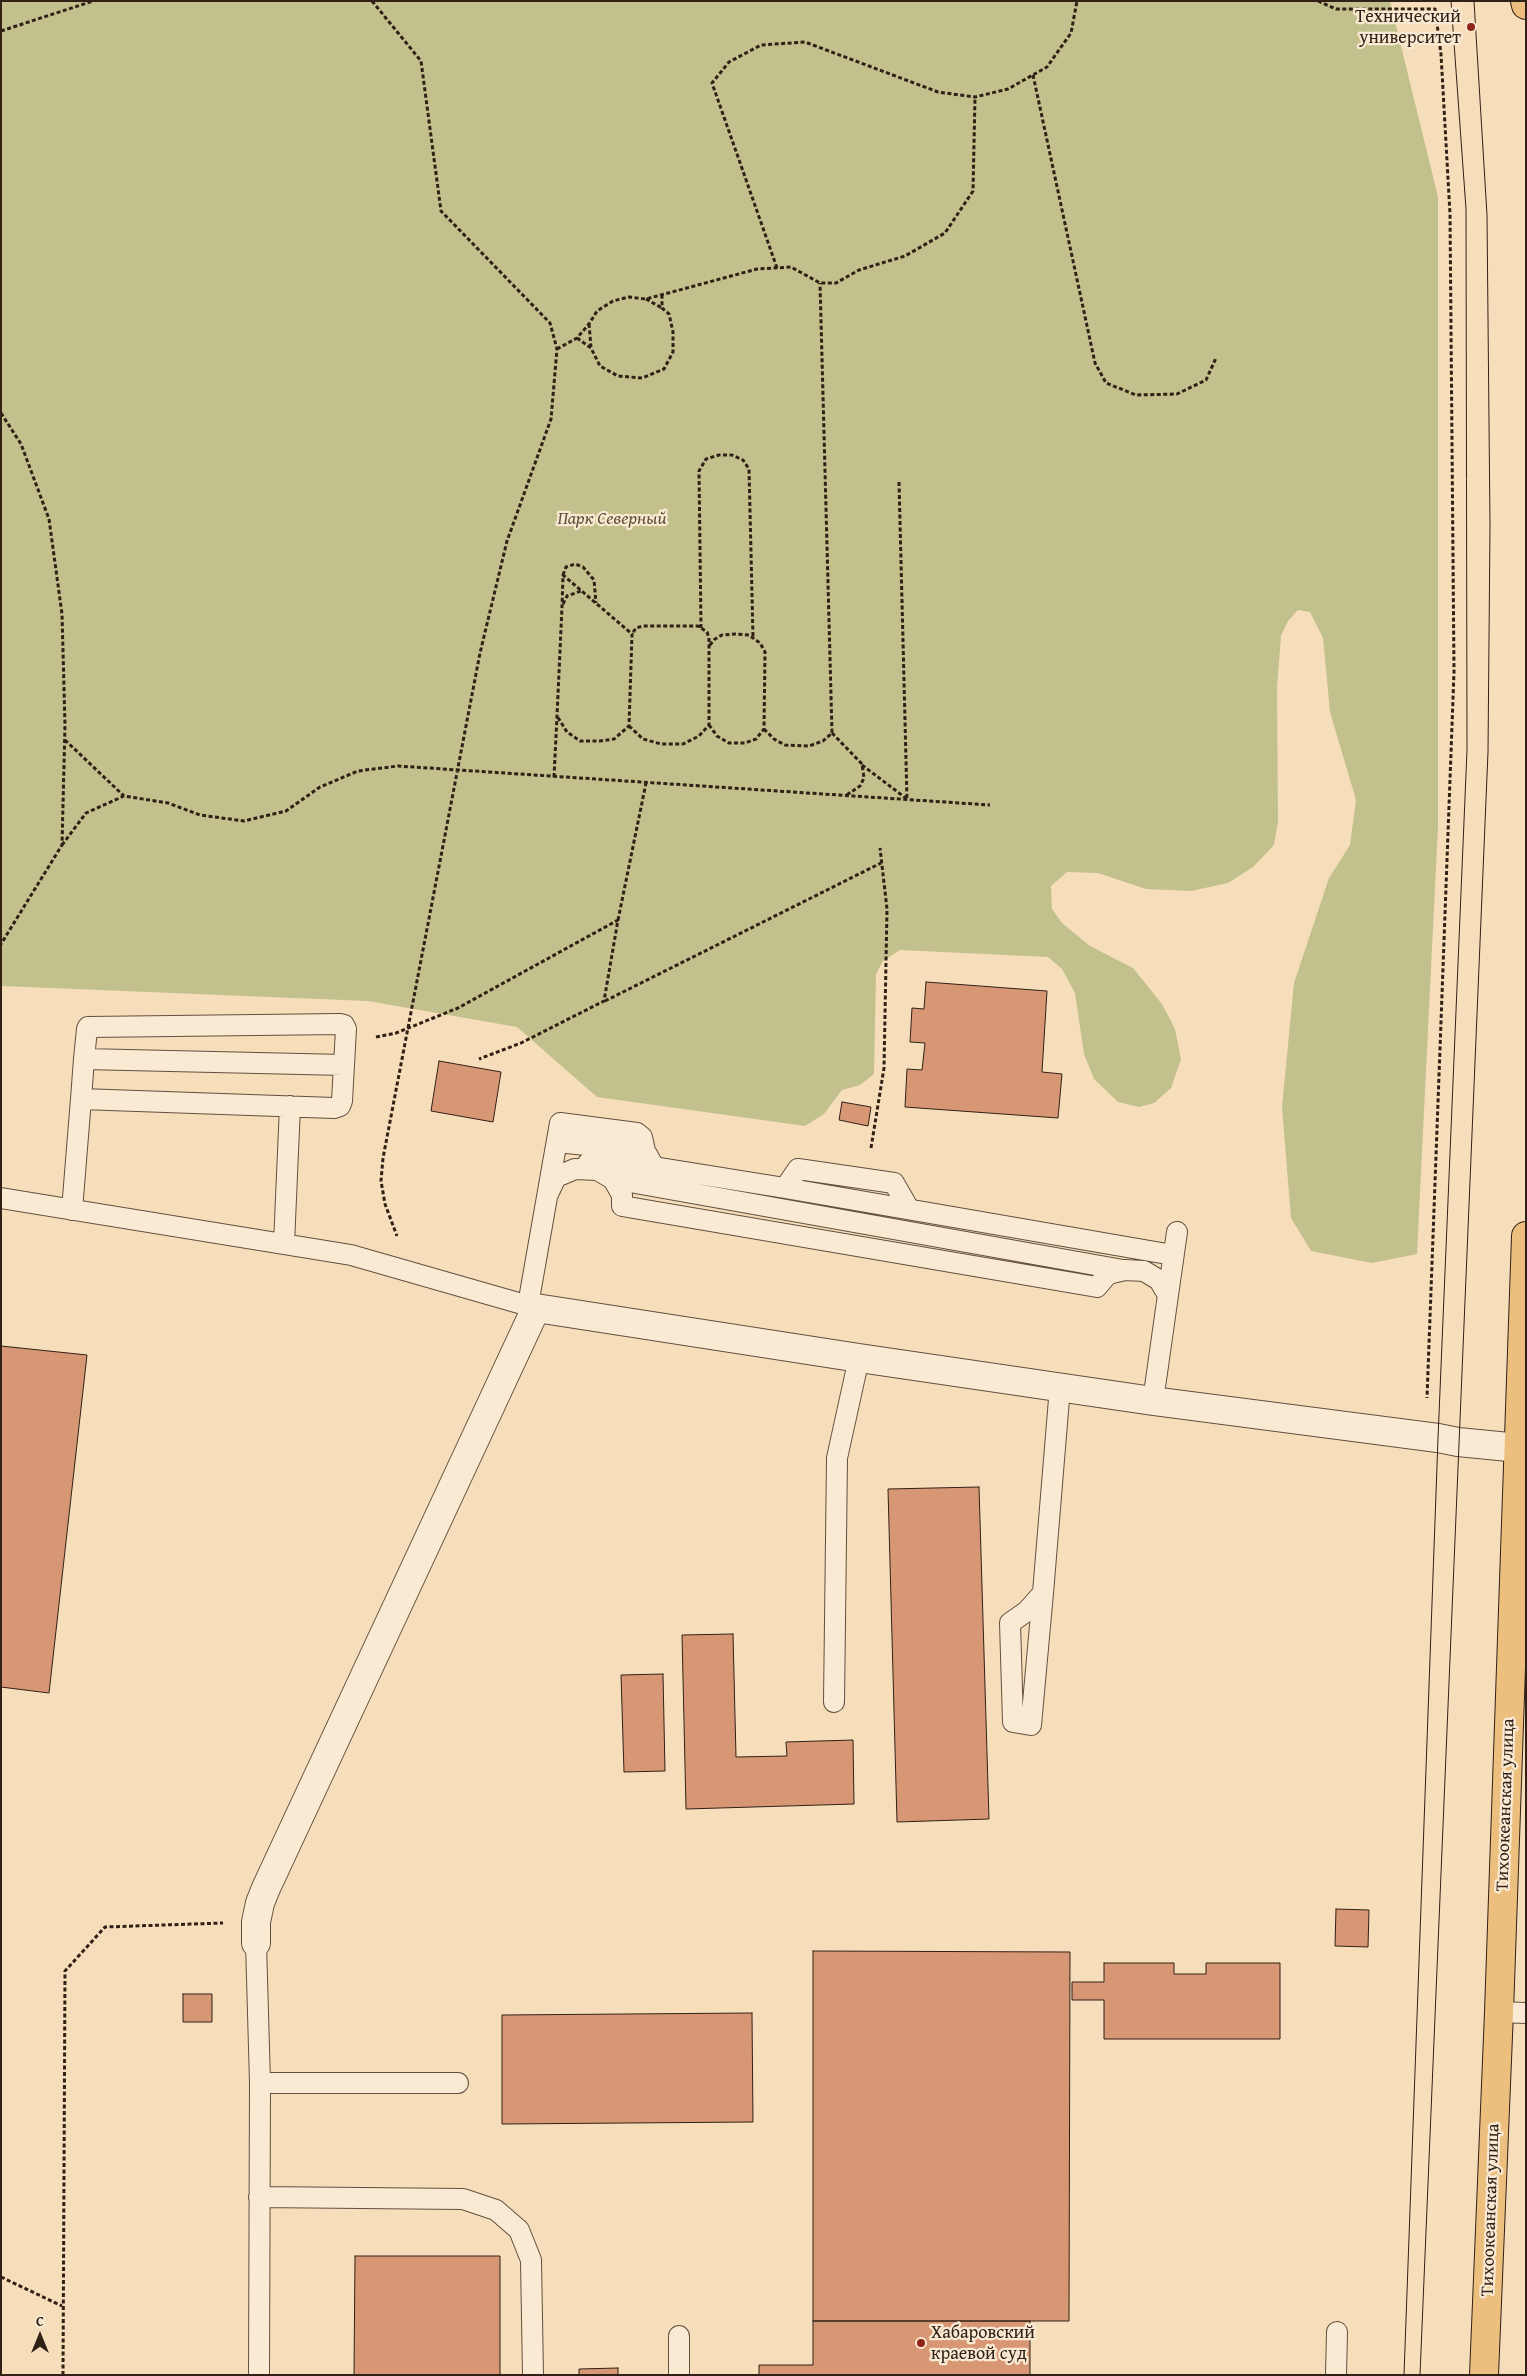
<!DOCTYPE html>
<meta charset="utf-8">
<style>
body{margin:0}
#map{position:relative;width:1527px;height:2376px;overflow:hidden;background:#f7debb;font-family:"Gentium Book Plus",serif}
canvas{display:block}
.frame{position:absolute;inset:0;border:2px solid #302016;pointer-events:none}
.north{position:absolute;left:15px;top:2311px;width:50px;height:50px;-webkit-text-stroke:4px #faead3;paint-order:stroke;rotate:0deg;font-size:14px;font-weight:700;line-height:20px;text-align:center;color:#302016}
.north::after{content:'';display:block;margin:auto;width:18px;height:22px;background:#302016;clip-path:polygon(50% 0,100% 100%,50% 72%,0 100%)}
</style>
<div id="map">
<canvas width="1527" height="2376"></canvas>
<div class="frame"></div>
<div class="north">С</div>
</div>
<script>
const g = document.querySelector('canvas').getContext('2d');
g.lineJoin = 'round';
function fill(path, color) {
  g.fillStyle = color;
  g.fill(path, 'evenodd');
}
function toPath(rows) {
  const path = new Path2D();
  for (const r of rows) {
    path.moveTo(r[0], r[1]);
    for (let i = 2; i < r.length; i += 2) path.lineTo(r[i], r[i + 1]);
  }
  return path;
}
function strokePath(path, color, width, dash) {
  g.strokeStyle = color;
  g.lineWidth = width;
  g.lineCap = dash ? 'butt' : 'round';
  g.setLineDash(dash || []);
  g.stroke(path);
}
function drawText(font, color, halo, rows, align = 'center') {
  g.font = font + ' "Gentium Book Plus",serif';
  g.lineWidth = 4.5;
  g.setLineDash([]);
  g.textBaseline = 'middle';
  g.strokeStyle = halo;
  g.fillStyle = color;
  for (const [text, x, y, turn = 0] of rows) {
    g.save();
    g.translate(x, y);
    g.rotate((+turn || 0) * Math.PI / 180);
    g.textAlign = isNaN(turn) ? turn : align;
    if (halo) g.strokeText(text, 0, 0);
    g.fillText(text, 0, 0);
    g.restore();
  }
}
fill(toPath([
 [1,1,1390,1,1438,197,1438,826,1417,1254,1372,1263,1311,1251,1291,1218,1282,1107,1294,983,1329,878,1350,845,1356,800,1330,712,1323,638,1310,612,1298,610,1288,621,1281,636,1277,687,1278,822,1274,845,1253,867,1228,883,1191,891,1146,889,1098,873,1067,872,1051,886,1052,909,1062,923,1090,946,1133,968,1162,1004,1175,1029,1181,1059,1171,1088,1154,1103,1139,1107,1118,1102,1094,1079,1084,1054,1075,993,1062,969,1048,957,900,950,883,961,876,974,874,1074,860,1085,842,1090,824,1114,805,1126,597,1097,517,1027,368,1001,1,986]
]), '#c2c08c');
const building = toPath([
 [926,982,1047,991,1042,1072,1062,1074,1058,1118,905,1107,907,1069,922,1070,925,1043,910,1042,912,1008,924,1009,926,982],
 [439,1061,501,1072,493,1122,431,1111,439,1061],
 [842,1102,871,1107,868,1126,839,1120,842,1102],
 [1,1346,87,1355,49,1693,1,1687,1,1346],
 [979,1487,989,1819,897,1822,888,1489,979,1487],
 [733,1634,736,1757,787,1756,786,1742,853,1740,854,1804,686,1809,682,1635,733,1634],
 [663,1674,665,1771,624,1772,621,1675,663,1674],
 [1336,1909,1369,1910,1368,1947,1335,1946,1336,1909],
 [813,1951,1070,1952,1069,2321,813,2321,813,1951],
 [1104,1963,1174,1963,1174,1974,1206,1974,1206,1963,1280,1963,1280,2039,1104,2039,1104,2000,1072,2000,1072,1982,1104,1982,1104,1963],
 [183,1994,212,1994,212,2022,183,2022,183,1994],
 [752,2013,753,2122,502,2124,502,2015,752,2013],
 [355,2256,500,2256,500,2375,354,2375,355,2256],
 [813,2321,1030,2321,1030,2375,759,2375,759,2365,813,2365,813,2321],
 [618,2368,618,2375,579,2375,579,2369,618,2368]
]);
fill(building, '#d89774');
strokePath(building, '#302016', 1);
const lane = toPath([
 [84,1059,344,1065],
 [557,1142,645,1151],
 [588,1163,654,1167],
 [613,1179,1123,1270],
 [785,1188,1173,1255],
 [548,1194,556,1177,575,1169,597,1170,613,1179,622,1195,622,1206,1097,1287,1108,1274,1125,1270,1144,1271,1159,1280,1168,1295,1153,1401],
 [1,1198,351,1255,536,1308],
 [72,1210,81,1099,84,1059,87,1029,88,1027,340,1024,344,1025,346,1029,342,1101,340,1106,334,1108,81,1099],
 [284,1244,290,1106],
 [1168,1295,1177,1232],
 [528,1305,560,1123,637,1133,642,1137,645,1151,654,1167,785,1188,798,1169,894,1183,909,1209],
 [1043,1593,1027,1611,1010,1623,1013,1722,1031,1725,1043,1593,1060,1387],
 [834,1702,837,1458,859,1358],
 [256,1943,260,2083,259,2375],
 [1499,2012,1526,2013],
 [260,2083,458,2083],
 [259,2197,463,2199,496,2210,519,2230,531,2260,533,2375],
 [679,2336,679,2375],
 [1336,2375,1337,2332]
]);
const street = toPath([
 [256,1943,256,1922,260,1903,266,1888,536,1308,859,1358,1153,1401,1438,1438,1458,1442,1519,1448]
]);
const primary = toPath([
 [1525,1,1526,5],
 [1484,2375,1499,2012,1526,1236]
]);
strokePath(lane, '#62503f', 22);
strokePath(street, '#62503f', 30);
strokePath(primary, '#302016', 30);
strokePath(toPath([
 [372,1,421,61,441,211,550,323,557,349,551,419,507,541,480,653,383,1158,381,1181,385,1204,397,1236],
 [1318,1,1336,9,1435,9,1441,54,1450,214,1454,672,1427,1398],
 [1,31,93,1],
 [1033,75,1095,363,1106,383,1136,395,1177,394,1206,380,1216,358],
 [777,268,712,83,729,62,761,45,805,42,938,92,975,97,1008,89,1047,67,1071,33,1077,1],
 [646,299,662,308],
 [589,324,591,347],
 [577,338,591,348,600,366,618,376,642,378,664,369,673,352,673,332,669,314,662,308,662,295],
 [557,349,577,338,589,324,597,311,613,301,629,297,646,299,757,269,791,267,820,283,836,283,859,270,905,256,945,233,973,191,975,97],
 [1,413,21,444,49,519,62,614,65,725,62,845,1,944],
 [899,482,907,800],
 [563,575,566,567,575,564,583,567,594,580,596,603],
 [563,604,567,596,581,591],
 [701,628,699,471,706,459,719,455,732,455,743,460,749,469,753,637],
 [709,725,717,736,729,743,745,743,756,739,764,729,765,652,760,643,749,635,735,634,722,635,715,639,709,646],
 [629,726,643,739,661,744,683,744,699,736,709,725,709,638,707,632,698,626,643,626,636,628,632,634],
 [764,729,774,739,785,745,809,746,823,741,832,733,820,283],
 [832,733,862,764,864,778,860,786,845,796],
 [65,740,124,796],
 [862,765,907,799],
 [554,777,557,716,562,607,563,575,632,634,629,726,614,739,600,741,580,741,567,732,557,716],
 [62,845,86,813,124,796,168,803,200,815,244,821,286,811,320,787,358,771,398,766,990,805],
 [618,920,646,783],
 [605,1001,881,863],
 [376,1037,396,1033,458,1008,618,920,604,1001,521,1043,479,1059],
 [871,1148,884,1068,887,909,880,848],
 [1,2277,62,2306],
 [63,2375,65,1971,105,1927,223,1923]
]), '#302016', 3, [4, 2.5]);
strokePath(lane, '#faead3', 20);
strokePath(street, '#faead3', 28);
strokePath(primary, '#ecbf7e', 28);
strokePath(toPath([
 [1404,2375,1438,1438,1467,750,1466,209,1451,1],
 [1420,2375,1488,752,1490,525,1487,215,1474,1]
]), '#302016', 1);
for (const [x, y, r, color] of [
 [1471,27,5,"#8f2418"],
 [921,2343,5,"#8f2418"]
]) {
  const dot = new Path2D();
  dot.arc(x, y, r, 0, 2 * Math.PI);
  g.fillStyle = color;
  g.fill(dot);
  strokePath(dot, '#faead3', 2);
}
drawText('18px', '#302016', '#faead3', [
 ["Технический",1461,17],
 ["университет",1461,38],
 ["Хабаровский",931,2333,"left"],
 ["краевой суд",931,2354,"left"]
], 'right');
drawText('italic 18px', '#5c5039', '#faead3', [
 ["Парк Северный",612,519]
]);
drawText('18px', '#302016', '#faead3', [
 ["Тихоокеанская улица",1506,1805,-88],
 ["Тихоокеанская улица",1491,2210,-88]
]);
</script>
